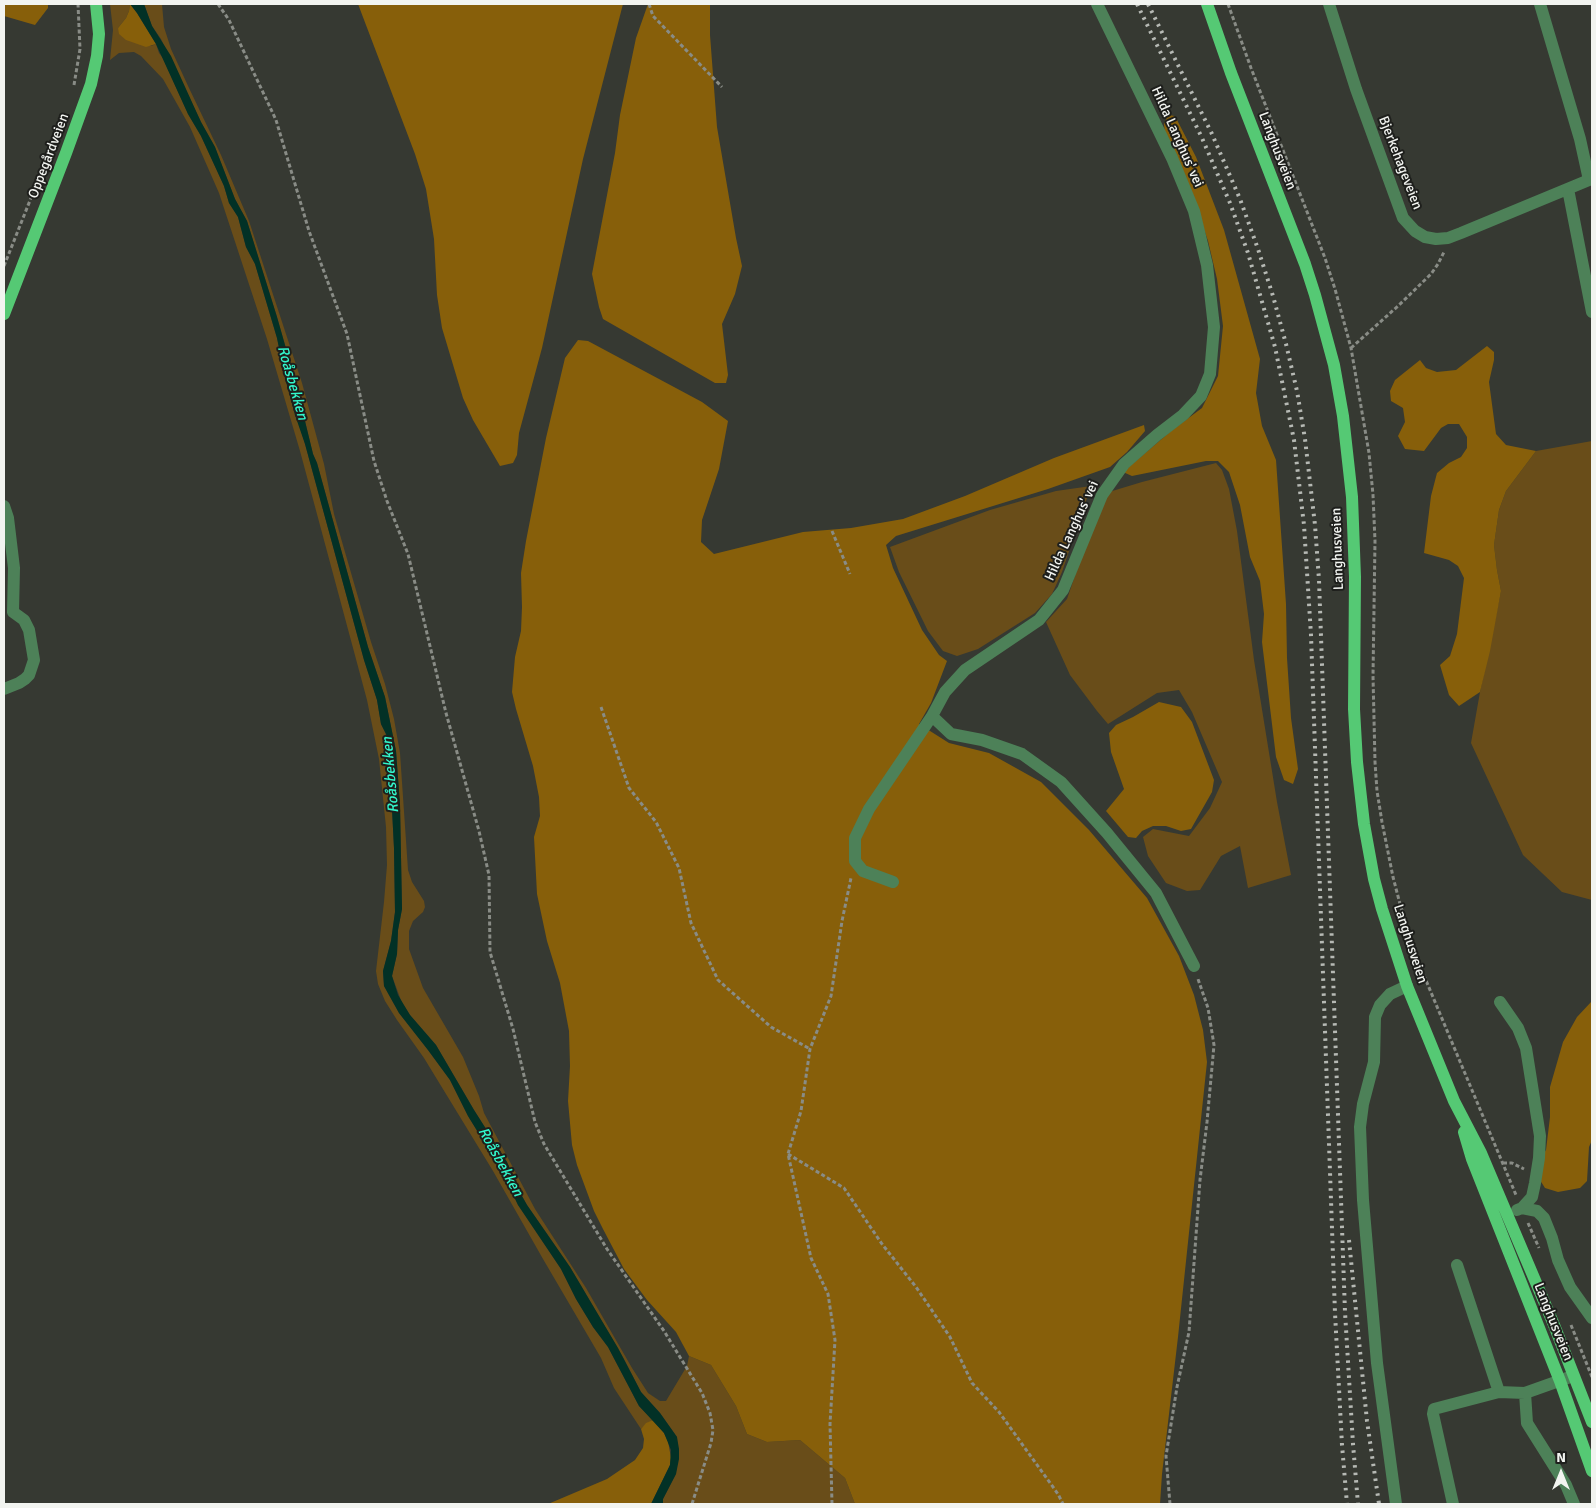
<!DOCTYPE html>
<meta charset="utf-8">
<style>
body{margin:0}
#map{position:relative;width:1596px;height:1508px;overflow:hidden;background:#363932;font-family:Signika,sans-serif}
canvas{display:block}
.frame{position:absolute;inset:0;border:5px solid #f2f4f0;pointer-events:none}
.north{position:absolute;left:1536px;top:1448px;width:50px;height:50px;-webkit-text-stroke:4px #1e1f1c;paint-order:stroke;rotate:0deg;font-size:14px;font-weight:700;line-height:20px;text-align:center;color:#f2f4f0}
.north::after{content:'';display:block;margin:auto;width:18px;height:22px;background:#f2f4f0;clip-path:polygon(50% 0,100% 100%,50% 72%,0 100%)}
</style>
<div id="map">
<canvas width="1596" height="1508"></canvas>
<div class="frame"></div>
<div class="north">N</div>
</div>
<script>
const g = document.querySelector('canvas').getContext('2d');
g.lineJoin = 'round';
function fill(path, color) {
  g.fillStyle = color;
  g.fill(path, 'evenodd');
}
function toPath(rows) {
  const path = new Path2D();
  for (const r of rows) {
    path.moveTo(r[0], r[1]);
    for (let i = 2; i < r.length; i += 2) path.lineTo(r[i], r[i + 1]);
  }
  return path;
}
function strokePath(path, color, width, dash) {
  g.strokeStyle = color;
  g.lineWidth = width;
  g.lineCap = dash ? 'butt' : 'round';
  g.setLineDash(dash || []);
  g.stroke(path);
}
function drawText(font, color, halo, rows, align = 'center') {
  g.font = font + ' Signika,sans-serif';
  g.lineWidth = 4;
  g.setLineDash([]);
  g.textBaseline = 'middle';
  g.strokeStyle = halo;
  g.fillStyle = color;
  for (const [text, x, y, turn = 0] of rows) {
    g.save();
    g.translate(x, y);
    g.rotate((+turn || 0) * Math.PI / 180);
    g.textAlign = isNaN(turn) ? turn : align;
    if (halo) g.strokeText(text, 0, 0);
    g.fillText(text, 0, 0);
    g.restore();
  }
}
fill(toPath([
 [110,4,130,4,129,11,126,18,118,28,151,46,156,44,159,53,163,58,188,114,201,136,224,186,229,203,238,217,246,247,255,264,277,338,288,388,305,444,364,660,377,700,381,724,387,736,389,750,394,848,395,912,391,941,383,971,384,986,399,1013,428,1050,450,1080,468,1116,484,1142,499,1161,503,1170,506,1180,518,1205,561,1269,576,1299,593,1327,608,1347,639,1406,653,1420,646,1424,641,1429,614,1388,601,1358,543,1259,493,1171,424,1058,397,1020,385,1001,378,984,376,971,384,902,387,865,386,827,379,759,367,700,300,451,267,339,219,193,190,127,163,79,141,56,134,52,119,53,110,60,113,30],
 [144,4,162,4,164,27,171,49,189,88,221,155,249,221,302,383,324,464,334,514,371,642,385,684,394,719,400,753,408,870,412,882,424,901,425,907,423,912,413,921,409,931,409,949,423,988,463,1057,479,1096,484,1113,535,1209,586,1288,632,1368,648,1393,660,1401,666,1401,687,1366,689,1356,711,1365,736,1406,747,1434,767,1442,800,1440,845,1478,855,1504,663,1504,663,1499,676,1474,677,1437,660,1413,641,1392,624,1359,570,1267,527,1205,518,1189,507,1162,474,1110,436,1045,410,1015,402,1003,392,976,397,954,398,930,402,909,400,805,396,751,385,697,368,647,317,463,313,454,295,380,277,317,247,221,235,199,215,147,201,122,161,39,152,26],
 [1592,441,1592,900,1562,892,1523,855,1471,743,1480,692,1501,591,1497,570,1494,545,1499,510,1506,491,1536,451],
 [1216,463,1222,470,1229,489,1237,531,1254,660,1277,802,1291,875,1248,888,1240,846,1221,856,1200,890,1187,891,1166,883,1148,856,1143,837,1153,829,1189,836,1210,808,1222,782,1192,712,1179,690,1157,693,1108,724,1097,711,1070,675,1046,622,1067,599,1081,558,1109,492,1142,482],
 [1091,486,1062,572,1052,594,1035,613,978,649,957,656,943,651,928,631,899,572,890,547,990,510,1056,491]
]), '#694d19');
fill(toPath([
 [4,4,48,4,48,8,35,25,4,16],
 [130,4,137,13,156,44,146,47,126,40,119,34,118,28,126,18,129,11],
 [358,4,623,4,583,159,542,348,519,433,517,455,513,463,500,466,473,420,463,398,442,328,437,295,434,239,426,189,415,154],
 [648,4,710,4,710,35,717,127,736,238,742,266,735,294,722,324,728,375,726,383,715,383,603,319,599,307,592,274,615,153,620,115,636,38],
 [1168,115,1175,116,1196,157,1224,230,1260,359,1256,393,1262,426,1276,460,1286,604,1287,658,1291,718,1298,769,1293,784,1284,780,1276,757,1262,642,1264,614,1260,581,1250,557,1240,505,1229,472,1218,461,1206,461,1132,476,1123,472,1171,431,1202,408,1218,376,1223,326,1217,279,1208,241,1187,180,1165,135,1164,124],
 [578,340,588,341,702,402,728,421,719,469,702,520,701,542,714,554,803,532,851,528,903,519,965,496,1054,458,1144,425,1145,431,1127,452,1110,467,1048,489,896,536,886,545,893,568,922,630,939,655,947,661,931,703,919,724,949,743,989,753,1041,782,1089,830,1147,898,1179,956,1194,995,1203,1030,1207,1062,1178,1337,1162,1474,1160,1504,855,1504,845,1478,800,1440,767,1442,747,1434,736,1406,711,1365,689,1356,676,1332,647,1300,624,1269,603,1229,594,1211,577,1165,572,1145,568,1101,570,1066,569,1031,560,983,547,941,537,894,534,837,540,816,539,797,533,766,516,709,512,692,515,657,521,631,522,607,521,573,526,541,546,438,565,358],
 [1487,346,1494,352,1494,360,1489,382,1496,434,1506,445,1536,451,1506,491,1499,510,1494,545,1497,570,1501,591,1490,651,1480,692,1459,706,1449,695,1440,665,1450,656,1457,634,1464,578,1458,566,1449,560,1424,553,1431,496,1437,473,1449,463,1461,457,1467,448,1467,437,1459,424,1448,424,1441,428,1424,451,1405,449,1398,436,1405,422,1403,408,1391,401,1390,391,1395,380,1420,360,1426,368,1437,372,1456,370],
 [1159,702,1181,707,1192,722,1214,780,1212,792,1191,829,1181,831,1166,826,1153,826,1142,831,1136,838,1128,837,1106,811,1124,789,1111,752,1109,733,1116,725,1133,717],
 [1592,1001,1592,1140,1589,1147,1587,1181,1580,1188,1558,1192,1545,1188,1533,1169,1546,1150,1550,1117,1550,1087,1563,1042,1577,1017],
 [653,1420,664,1433,668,1441,671,1458,670,1465,651,1504,548,1504,607,1479,635,1460,643,1448,644,1439,641,1429,646,1423]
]), '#875f0a');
fill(toPath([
 [130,4,144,4,152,26,171,56,201,122,215,147,235,199,247,221,277,317,295,380,313,454,317,463,368,647,385,697,396,751,400,805,402,909,398,930,397,954,392,976,398,995,410,1015,436,1045,474,1110,507,1162,518,1189,527,1205,570,1267,618,1348,641,1392,660,1413,677,1437,679,1449,679,1459,676,1474,663,1499,663,1504,651,1504,670,1465,671,1450,664,1433,639,1406,608,1347,593,1327,576,1299,561,1269,518,1205,506,1180,503,1170,499,1161,484,1142,468,1116,450,1080,428,1050,399,1013,384,986,383,971,391,941,395,912,394,848,389,750,387,736,381,724,377,700,364,660,305,444,295,415,285,378,277,338,255,264,246,247,238,217,229,203,224,186,201,136,188,114,156,44,137,13]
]), '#023126');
strokePath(toPath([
 [218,4,229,20,276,120,309,231,347,334,374,461,387,501,408,554,446,713,479,831,489,875,490,952,513,1029,535,1122,544,1144,607,1249,664,1331,702,1393,710,1413,713,1430,711,1443,692,1504],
 [649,4,653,16,722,87],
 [1228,4,1251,68,1325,258,1335,289,1351,348,1369,453,1373,495,1375,541,1373,676,1375,762,1377,791,1382,822,1393,877,1400,904,1417,959,1516,1195],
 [74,85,80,49,78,4],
 [4,266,50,150],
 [1351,348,1398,306,1431,274,1438,264,1444,252],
 [832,531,850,574],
 [601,707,629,788,656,822,679,868,691,923,718,980,771,1027,810,1049],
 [788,1154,844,1188,882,1244,916,1287,950,1337,972,1383,999,1412,1058,1494,1063,1504],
 [1503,1163,1512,1163,1524,1169],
 [1528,1223,1539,1248],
 [1571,1325,1592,1377],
 [832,1504,830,1424,835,1340,828,1294,811,1258,788,1154,801,1111,810,1049,831,996,842,921,851,878],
 [1170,1504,1166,1456,1177,1387,1189,1332,1200,1180,1207,1122,1214,1045,1208,1008,1198,979]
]), '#898c86', 3, [4, 2.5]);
strokePath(toPath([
 [1329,4,1356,89,1403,218,1415,231,1425,237,1436,239,1448,238,1461,233,1589,180,1580,139,1540,4],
 [1568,189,1592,312],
 [4,506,8,518,14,568,13,612],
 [4,689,19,683,25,679,29,675,34,660,29,630,24,620,13,612],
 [932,716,951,734,982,740,1022,754,1061,782,1107,833,1156,893,1194,966],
 [893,882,863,871,855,861,855,838,869,809,932,716,945,692,965,670,1039,620,1063,590,1102,495,1124,464,1157,435,1183,415,1201,396,1210,374,1214,327,1207,265,1194,211,1172,158,1097,4],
 [1500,1002,1518,1028,1526,1048,1540,1136,1539,1158,1535,1183,1532,1197,1522,1208],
 [1517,1210,1522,1208,1537,1211,1544,1218,1552,1238,1558,1260,1570,1287,1592,1318],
 [1457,1265,1499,1392],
 [1525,1393,1527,1423,1566,1485,1574,1504],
 [1396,1504,1377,1363,1363,1200,1360,1127,1363,1104,1374,1062,1375,1017,1380,1005,1390,994,1407,986],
 [1453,1504,1433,1414,1434,1409,1499,1392,1525,1393,1570,1377]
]), '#4d8158', 12);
strokePath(toPath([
 [1207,4,1231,73,1305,264,1315,295,1334,365,1343,416,1352,497,1355,577,1354,709,1357,762,1364,824,1374,879,1382,909,1407,986,1454,1101,1481,1153,1554,1325,1592,1422],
 [4,314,66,153,91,84,97,56,99,34,96,4],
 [1464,1132,1472,1159,1560,1381,1592,1471]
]), '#55c974', 12);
strokePath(toPath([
 [1137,4,1202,138,1230,203,1248,253,1275,347,1294,440,1304,525,1311,635,1335,1313,1342,1445,1347,1504],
 [1148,4,1212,134,1240,199,1258,249,1273,296,1286,344,1297,391,1305,439,1315,525,1319,580,1345,1312,1353,1444,1358,1504],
 [1349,1240,1367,1421,1379,1504]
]), '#b6b9b4', 4, [2.5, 5]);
drawText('14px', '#f2f4f0', '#1e1f1c', [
 ["Hilda Langhus' vei",1177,137,66],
 ["Langhusveien",1277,151,69],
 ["Oppegårdveien",49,156,-69],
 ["Bjerkehageveien",1400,163,69],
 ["Hilda Langhus' vei",1072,531,-65],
 ["Langhusveien",1338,549,-92],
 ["Langhusveien",1410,944,72],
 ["Langhusveien",1553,1322,68]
]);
drawText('italic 15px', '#32f7cc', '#1e1f1c', [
 ["Roåsbekken",292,383,74],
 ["Roåsbekken",391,775,-95],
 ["Roåsbekken",500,1162,61]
]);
</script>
